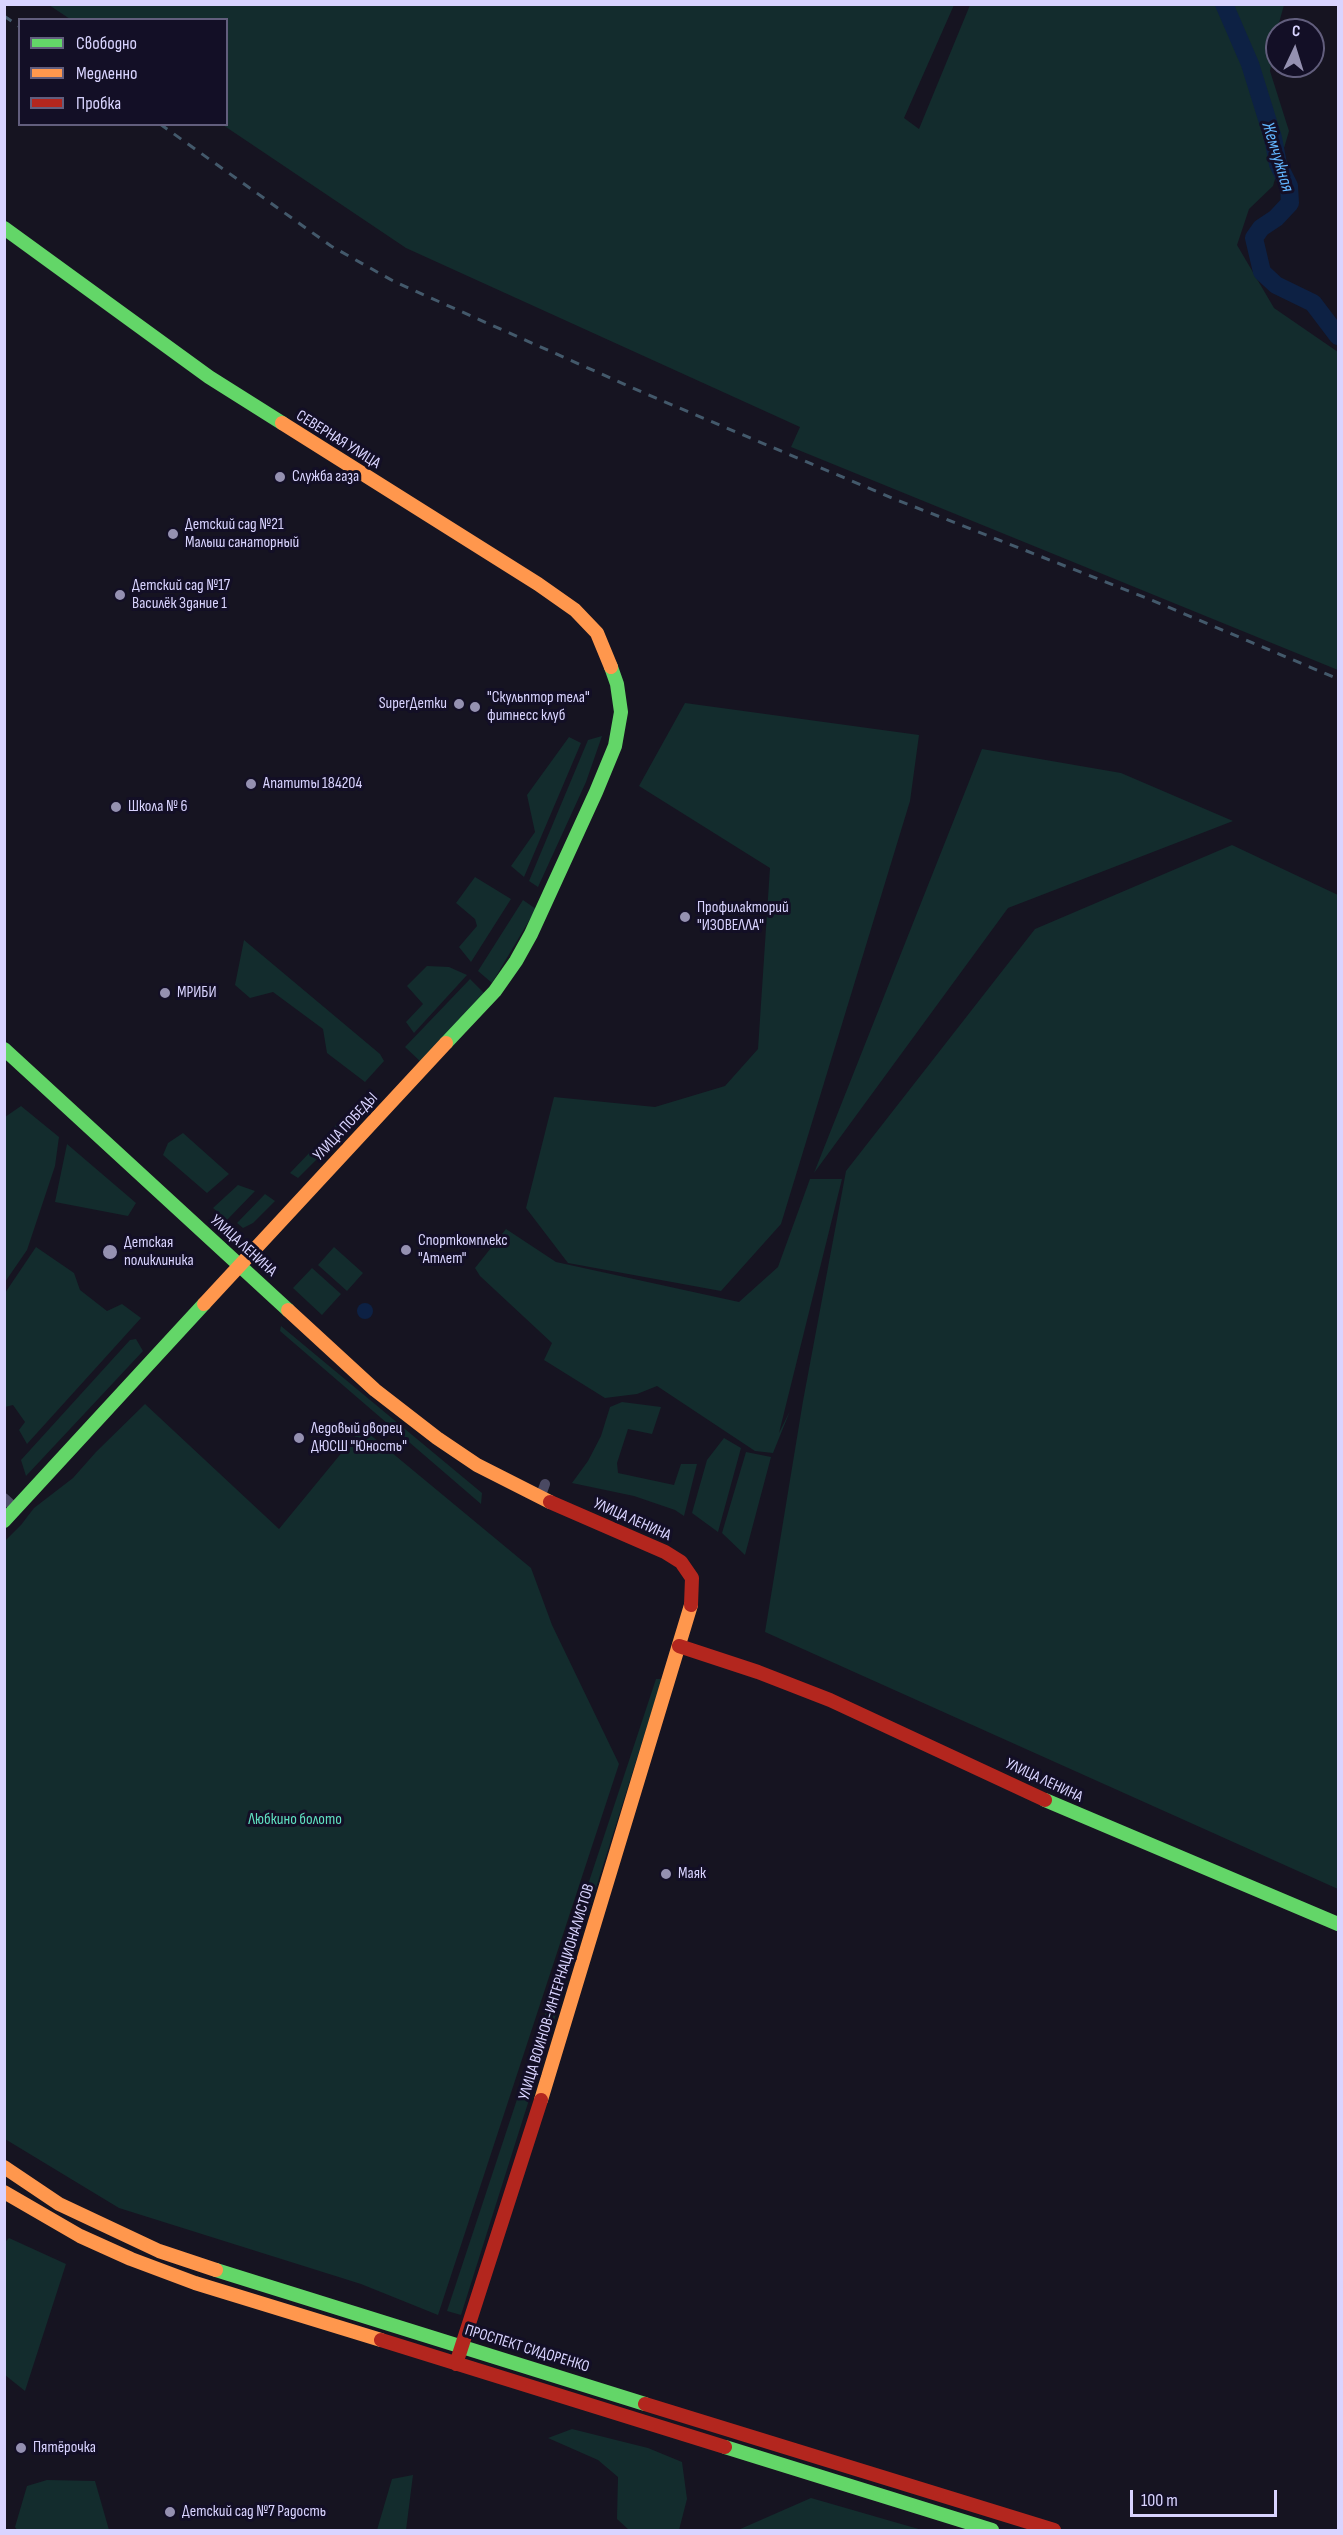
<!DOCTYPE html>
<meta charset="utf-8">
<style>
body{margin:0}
#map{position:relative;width:1343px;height:2535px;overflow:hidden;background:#161421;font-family:"Sofia Sans Condensed",sans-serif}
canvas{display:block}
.frame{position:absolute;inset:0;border:6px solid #d9d4ff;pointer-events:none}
.legend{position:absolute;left:18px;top:18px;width:210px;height:108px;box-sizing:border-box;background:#130f26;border:2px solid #625e7d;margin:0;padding:8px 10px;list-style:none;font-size:18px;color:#d9d4ff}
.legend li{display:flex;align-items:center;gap:12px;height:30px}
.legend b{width:30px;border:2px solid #625e7d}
.north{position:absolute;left:1265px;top:18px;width:60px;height:60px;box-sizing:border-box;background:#130f26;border:2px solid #625e7d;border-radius:50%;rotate:4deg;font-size:16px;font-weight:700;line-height:24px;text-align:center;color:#d9d4ff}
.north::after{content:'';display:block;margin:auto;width:21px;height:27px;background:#9591b1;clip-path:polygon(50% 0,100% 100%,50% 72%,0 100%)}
.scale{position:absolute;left:1130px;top:2490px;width:147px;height:27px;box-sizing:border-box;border:3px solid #d9d4ff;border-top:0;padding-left:8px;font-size:18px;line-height:21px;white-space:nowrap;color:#d9d4ff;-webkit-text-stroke:4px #130f26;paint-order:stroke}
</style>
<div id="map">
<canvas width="1343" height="2535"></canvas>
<div class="frame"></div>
<ul class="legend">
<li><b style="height:8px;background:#63d668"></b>Свободно</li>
<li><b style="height:8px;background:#ff974d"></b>Медленно</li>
<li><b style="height:8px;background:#b3261e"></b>Пробка</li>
</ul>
<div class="north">С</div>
<div class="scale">100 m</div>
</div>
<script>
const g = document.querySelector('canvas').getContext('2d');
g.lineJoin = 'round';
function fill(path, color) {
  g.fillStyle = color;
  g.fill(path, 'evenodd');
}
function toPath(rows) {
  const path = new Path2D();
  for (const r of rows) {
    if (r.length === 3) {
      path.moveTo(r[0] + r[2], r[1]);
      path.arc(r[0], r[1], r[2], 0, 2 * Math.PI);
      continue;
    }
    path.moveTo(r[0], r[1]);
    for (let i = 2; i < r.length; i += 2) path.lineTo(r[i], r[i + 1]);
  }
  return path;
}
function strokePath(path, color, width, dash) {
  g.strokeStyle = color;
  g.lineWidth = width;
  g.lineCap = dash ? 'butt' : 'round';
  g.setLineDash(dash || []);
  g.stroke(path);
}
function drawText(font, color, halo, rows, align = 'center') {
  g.font = font + ' "Sofia Sans Condensed",sans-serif';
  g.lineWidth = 6;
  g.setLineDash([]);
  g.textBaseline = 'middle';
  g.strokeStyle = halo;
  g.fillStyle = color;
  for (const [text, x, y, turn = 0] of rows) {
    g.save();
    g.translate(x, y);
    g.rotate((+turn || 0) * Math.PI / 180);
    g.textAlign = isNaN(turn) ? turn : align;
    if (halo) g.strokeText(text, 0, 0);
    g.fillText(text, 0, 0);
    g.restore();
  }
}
fill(toPath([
 [49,5,954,5,904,118,919,129,970,5,1284,5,1277,30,1270,71,1289,131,1273,186,1249,209,1237,245,1274,308,1338,352,1338,670,791,447,800,427,406,248,223,125,226,124,226,20,70,19],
 [685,703,919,735,910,801,781,1224,721,1291,568,1263,526,1208,554,1097,655,1107,725,1086,758,1049,770,868,639,786],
 [602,736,586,782,538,887,529,881,588,740],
 [569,737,581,743,524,877,511,866,535,832,527,795],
 [982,749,1121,773,1233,821,1008,908,814,1173],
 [1232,845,1338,895,1338,1889,765,1632,803,1401,846,1171,1035,929],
 [475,877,511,899,471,962,459,947,477,926,475,919,456,903],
 [523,900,536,909,492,983,478,971],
 [244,940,380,1054,384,1061,365,1082,327,1053,323,1029,273,992,250,998,235,985],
 [427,966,449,967,467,975,414,1033,406,1022,423,1004,407,986],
 [470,979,485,994,422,1063,405,1047],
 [359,1101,369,1107,298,1178,290,1173],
 [21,1106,59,1137,55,1166,27,1250,5,1282,5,1117],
 [183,1133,229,1174,207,1193,163,1155,168,1143],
 [67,1144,136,1203,128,1216,55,1202],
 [810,1179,842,1179,779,1433,790,1411,773,1453,755,1451,657,1386,637,1394,605,1398,544,1360,552,1343,480,1276,475,1268,506,1229,556,1262,739,1302,778,1267],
 [238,1185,255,1191,227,1220,213,1208],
 [265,1194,275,1201,253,1223,243,1228,237,1223],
 [36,1247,74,1273,80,1290,107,1311,122,1304,141,1318,27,1444,19,1430,25,1422,13,1405,5,1407,5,1293],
 [334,1247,363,1273,347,1291,318,1265],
 [312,1268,341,1294,322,1315,293,1288],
 [281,1326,482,1493,481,1504,280,1331],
 [136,1339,143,1351,26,1476,21,1460,130,1340],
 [622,1402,661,1407,652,1434,628,1429,617,1463,618,1473,674,1485,681,1464,697,1464,684,1516,675,1510,634,1496,572,1483,588,1461,601,1436,610,1407],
 [145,1404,279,1529,362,1428,531,1568,552,1625,619,1764,438,2315,361,2284,119,2208,5,2139,5,1541,21,1525,34,1508,73,1478,96,1452],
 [724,1438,741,1448,718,1532,692,1513,707,1460],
 [746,1452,771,1457,745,1555,722,1533],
 [656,1679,662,1679,461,2315,447,2311],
 [9,2238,66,2264,25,2391,5,2375,4,2243],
 [572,2429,648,2448,682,2462,687,2499,679,2530,629,2530,617,2519,618,2477,598,2460,548,2438],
 [413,2475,406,2530,377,2530,392,2479],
 [47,2480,95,2481,109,2530,17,2530,15,2527,27,2486],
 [811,2498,922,2530,738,2530]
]), '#132c2d');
fill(toPath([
 [365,1311,8]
]), '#0d2144');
strokePath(toPath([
 [1224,4,1250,64,1273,138,1278,164,1289,186,1290,203,1276,218,1261,228,1254,238,1262,272,1276,285,1313,303,1338,336]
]), '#0d2144', 18);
strokePath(toPath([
 [4,1498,16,1509],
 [540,1498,545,1484]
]), '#4a4962', 10);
strokePath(toPath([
 [4,228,209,377,282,423],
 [446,1043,495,991,516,961,531,934,596,792,615,746,621,712,617,684,611,667],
 [4,1049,288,1310],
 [4,1521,204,1304],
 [1045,1800,1338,1924],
 [216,2270,645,2404],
 [725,2447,992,2530]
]), '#63d668', 14);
strokePath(toPath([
 [282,423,538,584,575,610,597,633,611,667],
 [204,1304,446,1043],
 [288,1310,375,1390,437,1438,477,1465,550,1502],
 [541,2100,691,1605],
 [4,2167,59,2204,159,2251,216,2270],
 [4,2192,80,2236,131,2259,195,2283,381,2340]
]), '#ff974d', 14);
strokePath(toPath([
 [550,1502,665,1552,681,1562,692,1578,691,1605],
 [679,1646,758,1672,830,1700,1045,1800],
 [381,2340,725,2447],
 [456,2364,541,2100],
 [645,2404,1054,2530]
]), '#b3261e', 14);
strokePath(toPath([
 [4,16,20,27],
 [160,124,331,246,395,282,644,393,892,498,1149,599,1338,679]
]), '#43596b', 3, [9, 8]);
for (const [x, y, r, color] of [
 [280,477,6,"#9591b1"],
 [173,534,6,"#9591b1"],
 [120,595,6,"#9591b1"],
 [459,704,6,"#9591b1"],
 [475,707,6,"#9591b1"],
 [251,784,6,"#9591b1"],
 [116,807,6,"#9591b1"],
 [685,917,6,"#9591b1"],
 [165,993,6,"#9591b1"],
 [406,1250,6,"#9591b1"],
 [110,1252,8,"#9591b1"],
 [299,1438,6,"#9591b1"],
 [666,1874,6,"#9591b1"],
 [21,2448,6,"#9591b1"],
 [170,2512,6,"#9591b1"]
]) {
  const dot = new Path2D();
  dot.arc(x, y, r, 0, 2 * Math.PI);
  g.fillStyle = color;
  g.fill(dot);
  strokePath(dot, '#130f26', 2);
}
drawText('16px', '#d9d4ff', '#130f26', [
 ["СЕВЕРНАЯ УЛИЦА",338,440,32],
 ["УЛИЦА ПОБЕДЫ",346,1127,-47],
 ["УЛИЦА ЛЕНИНА",243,1246,42],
 ["УЛИЦА ЛЕНИНА",632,1520,24],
 ["УЛИЦА ЛЕНИНА",1044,1781,25],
 ["УЛИЦА ВОИНОВ-ИНТЕРНАЦИОНАЛИСТОВ",557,1992,-73],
 ["ПРОСПЕКТ СИДОРЕНКО",527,2349,17]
]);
drawText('16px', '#d9d4ff', '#130f26', [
 ["Служба газа",292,477],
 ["Детский сад №21",185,525],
 ["Малыш санаторный",185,543],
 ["Детский сад №17",132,586],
 ["Василёк Здание 1",132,604],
 ["\"Скульптор тела\"",487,698],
 ["фитнесс клуб",487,716],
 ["SuperДетки",447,704,"right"],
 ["Апатиты 184204",263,784],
 ["Школа № 6",128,807],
 ["Профилакторий",697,908],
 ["\"ИЗОВЕЛЛА\"",697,926],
 ["МРИБИ",177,993],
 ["Спорткомплекс",418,1241],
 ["\"Атлет\"",418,1259],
 ["Детская",124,1243],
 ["поликлиника",124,1261],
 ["Ледовый дворец",311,1429],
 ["ДЮСШ \"Юность\"",311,1447],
 ["Маяк",678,1874],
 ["Пятёрочка",33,2448],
 ["Детский сад №7 Радость",182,2512]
], 'left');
drawText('16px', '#5fe0c0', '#130f26', [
 ["Любкино болото",295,1820]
]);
drawText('italic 18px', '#62b6ff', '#130f26', [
 ["Жемчужная",1277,157,73]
]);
</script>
